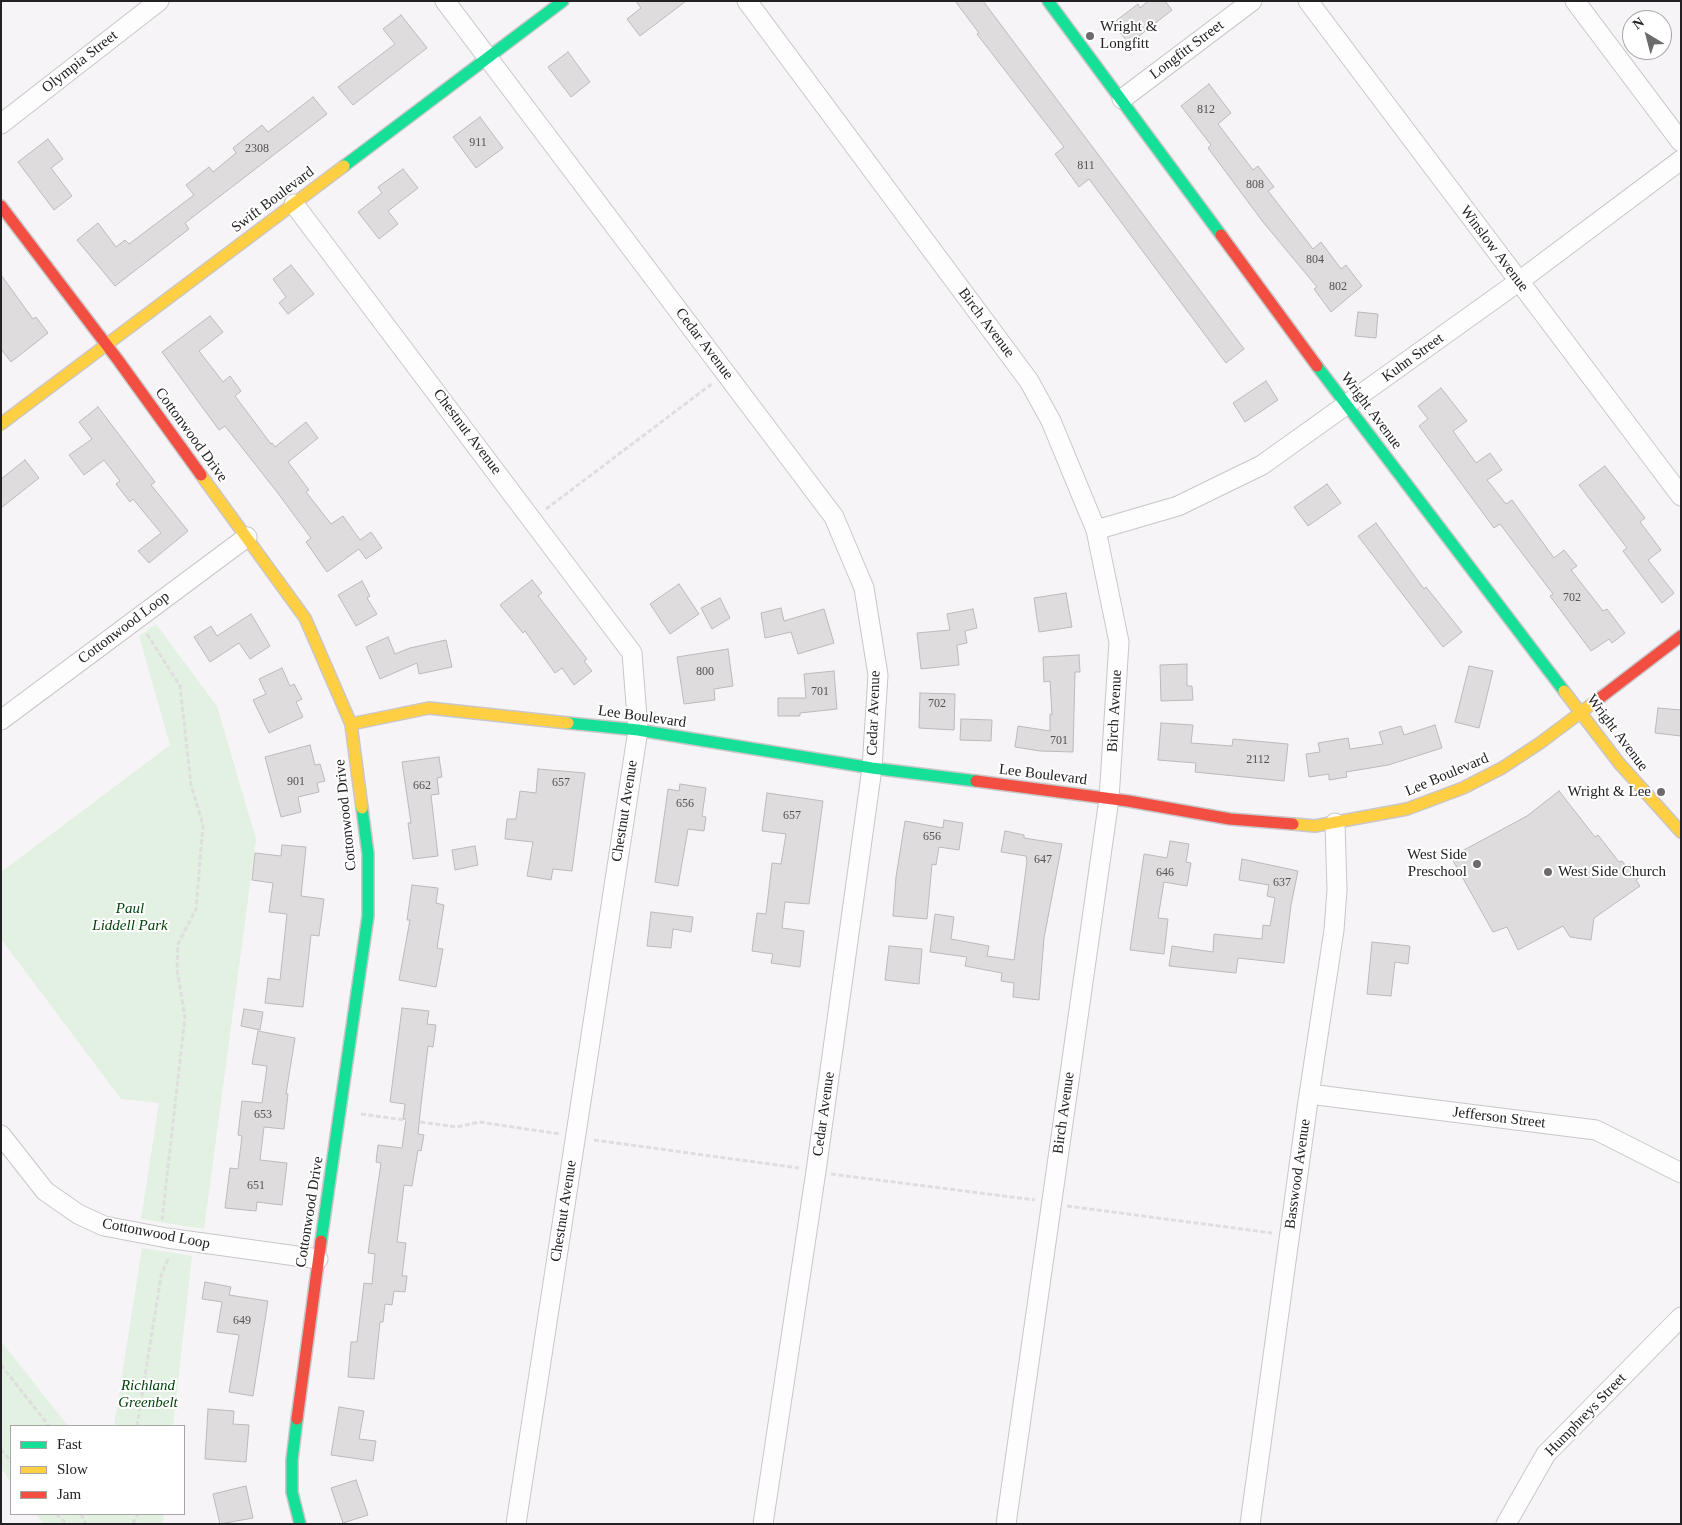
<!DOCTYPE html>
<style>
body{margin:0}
#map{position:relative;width:1682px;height:1525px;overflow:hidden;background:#f7f4f8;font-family:Georgia,serif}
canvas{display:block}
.frame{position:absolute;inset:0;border:2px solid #232123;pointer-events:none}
.legend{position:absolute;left:10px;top:1425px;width:175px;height:90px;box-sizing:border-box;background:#fff;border:1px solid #a7a6a7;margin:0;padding:6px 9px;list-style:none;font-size:15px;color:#232123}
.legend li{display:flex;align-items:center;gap:10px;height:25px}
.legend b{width:25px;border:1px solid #a7a6a7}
.north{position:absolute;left:1622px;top:10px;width:50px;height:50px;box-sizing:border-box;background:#fff;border:1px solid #a7a6a7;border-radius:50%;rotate:323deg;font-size:14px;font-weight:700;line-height:20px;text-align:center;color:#232123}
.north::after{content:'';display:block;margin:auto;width:18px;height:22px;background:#6d6b6e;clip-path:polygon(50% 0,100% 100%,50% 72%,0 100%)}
</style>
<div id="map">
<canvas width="1682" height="1525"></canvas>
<div class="frame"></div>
<ul class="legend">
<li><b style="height:6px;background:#16e098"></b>Fast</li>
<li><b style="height:6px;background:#ffcf43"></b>Slow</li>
<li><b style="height:6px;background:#f24e42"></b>Jam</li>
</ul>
<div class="north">N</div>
</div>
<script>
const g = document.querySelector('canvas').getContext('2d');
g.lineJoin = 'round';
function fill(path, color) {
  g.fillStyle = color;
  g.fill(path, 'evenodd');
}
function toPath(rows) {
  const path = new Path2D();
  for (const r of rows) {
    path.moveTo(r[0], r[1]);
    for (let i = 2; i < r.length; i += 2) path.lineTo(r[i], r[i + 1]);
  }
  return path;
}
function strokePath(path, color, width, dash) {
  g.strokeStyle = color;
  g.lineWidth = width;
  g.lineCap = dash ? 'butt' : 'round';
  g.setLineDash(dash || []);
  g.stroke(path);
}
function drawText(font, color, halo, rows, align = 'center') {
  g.font = font + ' Georgia,serif';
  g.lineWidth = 4;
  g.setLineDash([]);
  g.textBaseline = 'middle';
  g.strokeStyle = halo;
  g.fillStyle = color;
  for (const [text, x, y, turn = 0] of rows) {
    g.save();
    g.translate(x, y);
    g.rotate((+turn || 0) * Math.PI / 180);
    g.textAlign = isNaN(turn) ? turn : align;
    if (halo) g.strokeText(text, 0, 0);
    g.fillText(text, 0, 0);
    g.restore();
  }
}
fill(toPath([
 [156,624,217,706,256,839,204,1229,141,1219,159,1103,121,1099,1,939,1,872,170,745,139,636],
 [142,1248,192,1256,173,1426,114,1426],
 [1,1341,68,1426,11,1426,11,1482,1,1468],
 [36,1514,164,1514,163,1524,43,1524]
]), '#e2f1e2');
const building = toPath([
 [636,1,686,1,640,36,627,19,641,8,636,1],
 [955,1,983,1,1244,349,1226,363,1089,179,1079,187,1055,154,1064,147,977,34,979,33,955,1],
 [1148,1,1165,1,1172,10,1129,44,1113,23,1138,4,1140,8,1148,1],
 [401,15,427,48,353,105,338,87,395,44,383,29,401,15],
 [568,52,590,82,571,97,548,67,568,52],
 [1209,84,1231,113,1218,124,1253,170,1258,166,1274,187,1268,191,1313,249,1321,242,1341,269,1346,265,1362,286,1331,312,1314,289,1317,287,1263,222,1208,148,1211,145,1181,106,1209,84],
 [313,97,327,114,185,223,189,229,115,286,77,240,98,223,116,247,125,240,129,244,194,195,186,185,209,167,213,172,236,153,233,148,262,125,268,132,313,97],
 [480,117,503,148,476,168,453,137,480,117],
 [48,139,63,159,51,168,72,196,54,210,18,162,48,139],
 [403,169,418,188,388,211,398,224,379,239,358,212,382,193,378,187,403,169],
 [291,265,314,294,288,314,279,303,286,297,273,279,291,265],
 [1,275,33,319,36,317,48,333,11,362,1,349,1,275],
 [1358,312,1378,314,1376,338,1355,336,1358,312],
 [210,316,223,332,199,351,223,382,230,376,241,391,235,396,271,444,272,443,275,447,306,422,318,438,288,462,309,490,306,492,331,524,343,516,360,540,371,532,382,548,366,559,359,549,327,572,306,542,311,538,277,492,225,426,219,430,162,352,210,316],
 [1266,381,1278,400,1245,422,1233,403,1266,381],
 [1441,388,1467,421,1453,431,1476,463,1490,453,1502,470,1487,480,1506,504,1512,500,1554,558,1564,550,1577,566,1571,570,1603,611,1607,609,1625,633,1612,643,1609,639,1591,651,1550,596,1553,594,1500,524,1494,528,1419,426,1428,419,1418,406,1441,388],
 [98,407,155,482,151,485,188,531,149,563,138,551,161,533,133,499,130,502,116,484,120,481,104,460,84,475,69,455,92,439,79,422,98,407],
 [25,460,39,478,1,508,1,479,25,460],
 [1605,466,1645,518,1640,522,1661,550,1648,560,1674,593,1662,603,1623,551,1627,548,1579,485,1605,466],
 [1327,484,1341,503,1308,526,1294,507,1327,484],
 [1376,523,1424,589,1426,587,1462,632,1443,647,1358,536,1376,523],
 [532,580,542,593,538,596,587,659,584,661,592,671,574,685,562,668,555,673,525,631,523,633,500,605,532,580],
 [362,581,370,596,367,598,377,614,356,626,338,595,362,581],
 [679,584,699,614,670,634,650,604,679,584],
 [1066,593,1072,627,1039,632,1034,598,1066,593],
 [720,598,730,618,712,629,701,608,720,598],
 [781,608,784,621,824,609,834,643,798,654,791,632,765,638,761,613,781,608],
 [973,609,977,628,965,631,967,643,957,645,959,665,921,669,917,633,950,630,947,614,973,609],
 [251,614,270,646,250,659,239,643,210,662,194,637,211,626,217,636,251,614],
 [388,637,395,654,410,648,446,640,452,667,419,674,417,663,380,679,366,647,388,637],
 [728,649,733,686,714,689,715,700,684,704,677,657,728,649],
 [1079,655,1080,672,1075,672,1073,752,1040,751,1015,747,1018,726,1050,731,1050,714,1052,715,1050,681,1044,682,1043,657,1079,655],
 [1187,664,1187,686,1192,686,1193,700,1161,701,1160,665,1187,664],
 [1469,666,1493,671,1479,728,1455,722,1469,666],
 [282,668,290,686,294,684,302,699,296,702,303,717,269,733,253,700,266,694,259,679,282,668],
 [834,671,837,709,800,713,800,716,778,716,778,698,806,698,804,674,834,671],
 [920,693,955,694,954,730,919,728,920,693],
 [1658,708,1681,710,1681,736,1655,733,1658,708],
 [961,719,992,720,991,741,960,740,961,719],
 [1161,723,1193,725,1191,743,1232,746,1233,739,1288,744,1284,781,1195,772,1196,763,1158,760,1161,723],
 [1435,725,1442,748,1388,765,1346,772,1347,777,1329,780,1329,774,1309,777,1306,754,1320,752,1318,743,1348,738,1350,749,1383,744,1379,732,1401,726,1404,735,1435,725],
 [310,745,315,765,320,764,325,781,317,783,319,792,298,797,301,812,281,817,265,757,310,745],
 [439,757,442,777,437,778,439,794,431,795,438,856,413,859,408,823,411,823,402,762,439,757],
 [538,769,585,773,572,871,553,869,551,880,527,876,533,842,505,839,507,819,516,819,520,791,536,793,538,769],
 [680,784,706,788,702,816,706,817,704,831,688,829,678,886,655,882,668,789,679,791,680,784],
 [1559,791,1595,837,1598,835,1619,862,1622,861,1626,866,1630,864,1640,877,1636,880,1640,886,1594,918,1591,940,1570,937,1563,926,1518,950,1507,927,1493,932,1451,857,1527,816,1559,791],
 [767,793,823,801,809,904,785,902,782,928,804,931,800,967,771,963,773,954,752,951,757,913,766,914,772,863,781,864,786,834,762,831,767,793],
 [944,820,963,823,959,850,939,847,936,865,932,864,927,919,893,916,896,877,905,821,943,828,944,820],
 [1005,831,1024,835,1024,838,1062,844,1044,938,1039,1000,1013,997,1014,983,1001,981,1002,973,965,966,967,957,930,952,935,914,954,917,951,939,989,946,987,956,1014,960,1027,861,1026,856,1001,852,1005,831],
 [1170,841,1189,844,1186,862,1191,863,1187,886,1164,882,1158,918,1168,919,1164,954,1130,950,1144,854,1167,858,1170,841],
 [282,845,306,847,301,896,324,899,319,936,311,935,303,1007,265,1003,268,978,280,980,287,914,269,912,273,883,252,880,255,853,281,856,282,845],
 [475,846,478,865,455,870,452,850,475,846],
 [1242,859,1298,871,1291,905,1284,963,1238,958,1236,973,1169,966,1172,946,1213,952,1214,934,1262,939,1263,925,1270,926,1275,898,1267,896,1269,885,1239,880,1242,859],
 [412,885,438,888,436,903,444,905,437,948,443,949,436,987,399,980,410,920,407,920,412,885],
 [651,912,693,917,691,932,673,929,671,948,647,946,651,912],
 [1372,942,1410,946,1408,964,1395,962,1391,996,1367,994,1372,942],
 [889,946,922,949,919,984,885,980,889,946],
 [402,1008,429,1011,427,1024,436,1025,433,1047,428,1046,421,1105,418,1134,424,1135,421,1151,418,1150,412,1186,404,1185,397,1242,406,1243,402,1276,407,1276,405,1292,394,1291,392,1305,385,1304,383,1322,380,1322,374,1379,348,1377,351,1342,357,1342,364,1283,372,1284,375,1254,368,1253,381,1163,376,1162,378,1145,402,1148,406,1119,403,1119,405,1104,390,1102,402,1008],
 [244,1009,263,1012,260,1030,241,1026,244,1009],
 [258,1031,295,1038,286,1094,288,1094,284,1129,264,1127,260,1160,287,1163,282,1205,257,1202,256,1211,225,1208,230,1168,238,1169,242,1136,238,1135,242,1101,262,1103,267,1066,252,1064,258,1031],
 [205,1282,231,1287,229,1295,268,1301,253,1396,229,1392,239,1335,217,1332,222,1302,202,1299,205,1282],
 [339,1407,364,1411,359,1439,376,1441,373,1461,331,1455,339,1407],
 [208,1409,234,1411,233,1424,249,1425,246,1462,205,1459,208,1409],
 [356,1480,368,1515,343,1523,331,1488,356,1480],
 [246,1486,253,1518,220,1524,213,1494,246,1486]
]);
fill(building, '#dfdcdd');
strokePath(building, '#bbb9b9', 1);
const street = toPath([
 [445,1,834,517,864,588,878,675,872,768,816,1171,763,1524],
 [747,1,1029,381,1051,421,1096,530,1119,642,1109,799,1006,1524],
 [1308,1,1681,496],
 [1575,1,1681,142],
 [1122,99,1252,1],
 [1,124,159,1],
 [294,204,632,653,638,730,516,1524],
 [1096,530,1178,506,1262,465,1518,282,1681,160],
 [1,720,247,537],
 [1309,1094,1596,1130,1681,1173],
 [1,1135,45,1191,78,1214,104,1226,167,1238,318,1259],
 [1250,1524,1307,1108,1334,930,1337,890,1335,823],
 [1506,1524,1546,1454,1681,1317]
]);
const fast = toPath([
 [1048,1,1221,235],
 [344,166,563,1],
 [1317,366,1564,691],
 [568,723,638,730,872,768,976,781],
 [321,1241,368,916,368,854,362,808],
 [297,1419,292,1460,292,1492,300,1524]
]);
const slow = toPath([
 [1,424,344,166],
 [201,475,305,618,351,724,362,808],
 [1564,691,1619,763,1681,832],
 [351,724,429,708,568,723],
 [1293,824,1315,826,1407,809,1463,788,1502,768,1540,743,1596,701]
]);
const jam = toPath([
 [1,206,118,360,201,475],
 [1221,235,1317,366],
 [1596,701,1681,636],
 [976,781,1128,801,1230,819,1293,824],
 [297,1419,321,1241]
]);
strokePath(street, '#c8c6c9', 21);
strokePath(fast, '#c8c6c9', 14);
strokePath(slow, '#c8c6c9', 14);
strokePath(jam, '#c8c6c9', 14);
strokePath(toPath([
 [546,509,713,383],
 [147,634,180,686,191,785,203,825,196,909,178,944,177,970,185,1017,162,1220],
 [361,1114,457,1127,479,1122,560,1134],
 [594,1140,799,1168],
 [831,1174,1035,1200],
 [1067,1206,1272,1233],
 [1,1365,49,1426],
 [137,1426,161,1276,169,1257],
 [1,1449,11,1462],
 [56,1514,67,1524],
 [81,1514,86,1524],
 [133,1524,138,1514]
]), '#dedede', 3, [5, 2.5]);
strokePath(street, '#fefdfe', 19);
strokePath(fast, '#16e098', 11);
strokePath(slow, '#ffcf43', 11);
strokePath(jam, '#f24e42', 11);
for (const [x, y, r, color] of [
 [1090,36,5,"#6d6b6e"],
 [1661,792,5,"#6d6b6e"],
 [1477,864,5,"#6d6b6e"],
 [1548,872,5,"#6d6b6e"]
]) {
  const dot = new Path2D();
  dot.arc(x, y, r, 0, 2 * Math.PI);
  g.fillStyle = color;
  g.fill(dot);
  strokePath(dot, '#fff', 2);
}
drawText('12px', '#535152', null, [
 ["812",1206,110],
 ["911",478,143],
 ["2308",257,149],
 ["811",1086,166],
 ["808",1255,185],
 ["804",1315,260],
 ["802",1338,287],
 ["702",1572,598],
 ["800",705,672],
 ["701",820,692],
 ["702",937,704],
 ["701",1059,741],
 ["2112",1258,760],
 ["901",296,782],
 ["657",561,783],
 ["662",422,786],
 ["656",685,804],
 ["657",792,816],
 ["656",932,837],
 ["647",1043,860],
 ["646",1165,873],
 ["637",1282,883],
 ["653",263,1115],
 ["651",256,1186],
 ["649",242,1321]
]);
drawText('15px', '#232123', '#fff', [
 ["Wright &",1100,27],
 ["Longfitt",1100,44],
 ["Wright & Lee",1651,792,"right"],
 ["West Side",1467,855,"right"],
 ["Preschool",1467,872,"right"],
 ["West Side Church",1558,872]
], 'left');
drawText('15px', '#232123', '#fff', [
 ["Longfitt Street",1187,50,-37],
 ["Olympia Street",80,62,-38],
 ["Swift Boulevard",273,200,-37],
 ["Winslow Avenue",1494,249,53],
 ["Birch Avenue",986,323,53],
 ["Cedar Avenue",704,344,53],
 ["Kuhn Street",1413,358,-36],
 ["Wright Avenue",1371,411,53],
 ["Chestnut Avenue",467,432,53],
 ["Cottonwood Drive",191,435,54],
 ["Cottonwood Loop",124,628,-37],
 ["Birch Avenue",1115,711,-87],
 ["Cedar Avenue",874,713,-88],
 ["Lee Boulevard",642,717,8],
 ["Wright Avenue",1617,733,53],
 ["Lee Boulevard",1043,775,7],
 ["Lee Boulevard",1447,775,-23],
 ["Chestnut Avenue",625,811,-81],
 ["Cottonwood Drive",346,815,-96],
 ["Birch Avenue",1064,1113,-82],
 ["Cedar Avenue",824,1114,-82],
 ["Jefferson Street",1499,1118,7],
 ["Basswood Avenue",1298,1174,-82],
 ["Chestnut Avenue",564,1211,-81],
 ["Cottonwood Drive",310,1212,-81],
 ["Cottonwood Loop",156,1234,11],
 ["Humphreys Street",1586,1415,-46]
]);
drawText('italic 15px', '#004309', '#fff', [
 ["Paul",130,909],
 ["Liddell Park",130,926],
 ["Richland",148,1386],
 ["Greenbelt",148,1403]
]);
</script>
